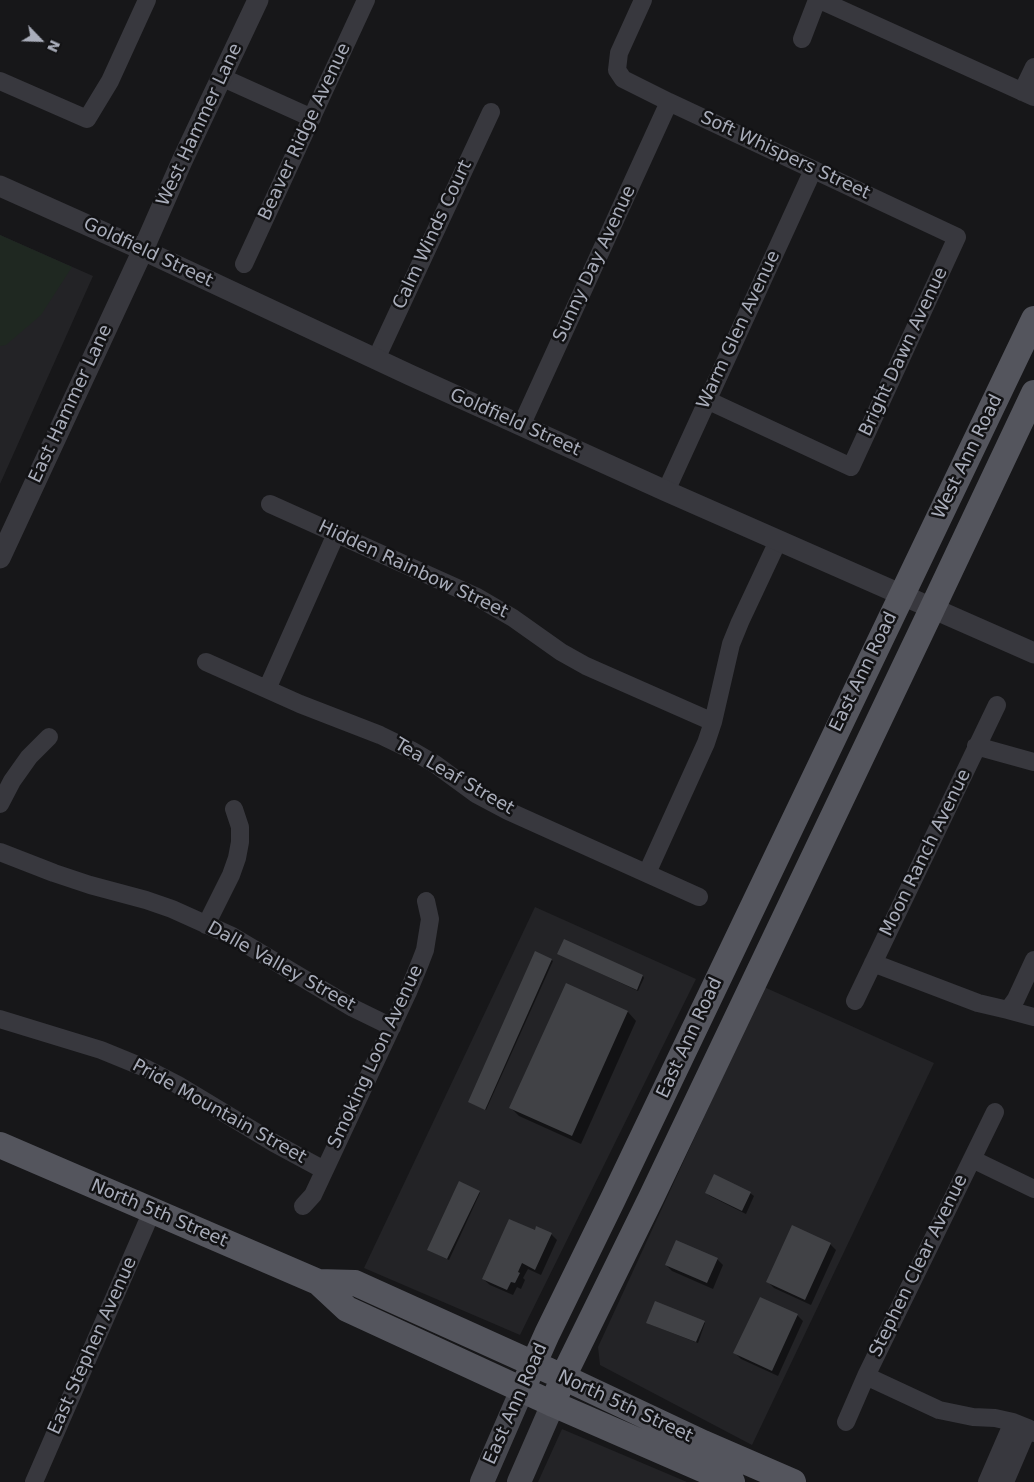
<!DOCTYPE html>
<style>
body{margin:0}
#map{position:relative;width:1034px;height:1482px;overflow:hidden;background:#171719;font-family:"DejaVu Sans",sans-serif}
canvas{display:block}
.north{position:absolute;left:15px;top:15px;width:50px;height:50px;-webkit-text-stroke:4px #121214;paint-order:stroke;rotate:114deg;font-size:14px;font-weight:700;line-height:20px;text-align:center;color:#a9adba}
.north::after{content:'';display:block;margin:auto;width:18px;height:22px;background:#a9adba;clip-path:polygon(50% 0,100% 100%,50% 72%,0 100%)}
</style>
<div id="map">
<canvas width="1034" height="1482"></canvas>
<div class="north">N</div>
</div>
<script>
const g = document.querySelector('canvas').getContext('2d');
g.lineJoin = 'round';
function fill(path, color) {
  g.fillStyle = color;
  g.fill(path, 'evenodd');
}
function toPath(rows) {
  const path = new Path2D();
  for (const r of rows) {
    path.moveTo(r[0], r[1]);
    for (let i = 2; i < r.length; i += 2) path.lineTo(r[i], r[i + 1]);
  }
  return path;
}
function strokePath(path, color, width, dash) {
  g.strokeStyle = color;
  g.lineWidth = width;
  g.lineCap = dash ? 'butt' : 'round';
  g.setLineDash(dash || []);
  g.stroke(path);
}
function drawText(font, color, halo, rows, align = 'center') {
  g.font = font + ' "DejaVu Sans",sans-serif';
  g.lineWidth = 5;
  g.setLineDash([]);
  g.textBaseline = 'middle';
  g.strokeStyle = halo;
  g.fillStyle = color;
  for (const [text, x, y, turn = 0] of rows) {
    g.save();
    g.translate(x, y);
    g.rotate((+turn || 0) * Math.PI / 180);
    g.textAlign = isNaN(turn) ? turn : align;
    if (halo) g.strokeText(text, 0, 0);
    g.fillText(text, 0, 0);
    g.restore();
  }
}
fill(toPath([
 [0,235,93,276,0,484],
 [535,907,696,979,520,1335,364,1268],
 [764,987,934,1063,752,1445,600,1365,598,1347],
 [562,1429,687,1482,538,1482]
]), '#232326');
fill(toPath([
 [0,235,72,267,41,315,6,345,0,346]
]), '#1f2821');
fill(toPath([
 [559,954,643,976,644,978,638,991],
 [551,960,553,961,486,1110,471,1103],
 [566,985,628,1012,636,1021,581,1144,519,1116,511,1108],
 [479,1192,480,1193,449,1260,430,1251],
 [706,1193,750,1193,754,1196,746,1214,710,1196],
 [535,1232,551,1234,557,1240,541,1275,528,1269,523,1278,525,1280,521,1289,517,1287,513,1295,490,1285,483,1279],
 [830,1244,836,1250,811,1305,774,1288,768,1282],
 [717,1259,723,1265,713,1289,672,1271,666,1265],
 [797,1315,803,1321,778,1376,741,1359,735,1353],
 [704,1322,705,1323,698,1343,649,1324]
]), '#0007');
fill(toPath([
 [564,939,643,975,637,990,557,954],
 [535,951,552,959,485,1110,468,1102],
 [566,983,628,1011,572,1136,509,1108],
 [714,1174,751,1192,742,1211,705,1193],
 [459,1181,480,1191,447,1259,427,1250],
 [509,1219,535,1230,536,1226,552,1233,535,1270,522,1263,518,1272,520,1273,515,1283,511,1282,507,1290,482,1279],
 [792,1225,831,1243,805,1300,766,1282],
 [676,1240,718,1258,707,1283,665,1265],
 [760,1297,798,1314,772,1371,733,1353],
 [655,1301,705,1321,696,1342,646,1323]
]), '#414246');
strokePath(toPath([
 [643,0,619,53,617,70,623,79,669,102,957,237,851,467,707,400],
 [820,0,1034,97],
 [802,39,817,0],
 [221,77,312,118],
 [0,81,87,119,110,81,147,0],
 [1022,92,1034,67],
 [244,264,366,0],
 [376,359,491,112],
 [521,426,669,102],
 [666,491,813,170],
 [270,504,477,597,513,618,561,652,586,666,713,722],
 [206,662,300,704,380,735,411,750,435,764,476,794,508,811,699,897],
 [267,689,336,534],
 [976,746,1034,762],
 [0,804,12,781,29,757,49,737],
 [0,852,54,873,90,885,146,900,172,909,232,936,353,1008,392,1027],
 [647,873,706,743,713,722,731,644,740,622,778,541],
 [206,925,231,875,237,858,240,842,240,827,234,809],
 [873,963,978,1003,1008,1010,1034,1017],
 [855,1001,997,705],
 [1008,1010,1016,999,1034,960],
 [0,1019,101,1050,145,1068,178,1085,274,1143,324,1170],
 [972,1159,1034,1189],
 [303,1206,313,1195,408,992,420,963,425,950,430,919,426,901],
 [866,1376,939,1410,973,1417,995,1418,1013,1422,1028,1428,1034,1433],
 [846,1422,866,1376,995,1112],
 [34,1482,152,1211],
 [987,1482,1013,1422],
 [1005,1482,1028,1428]
]), '#38383e', 18);
strokePath(toPath([
 [0,186,143,250,410,375,666,491,1034,653],
 [0,558,143,250,182,161,258,0]
]), '#38383e', 21);
strokePath(toPath([
 [482,1482,522,1390],
 [519,1482,553,1404]
]), '#46474e', 24);
strokePath(toPath([
 [0,1145,318,1282,347,1309,553,1404,732,1482],
 [318,1282,355,1283,563,1377,703,1443,793,1482],
 [522,1390,547,1334,612,1201,1034,319],
 [553,1404,563,1377,651,1198,932,609,1034,393]
]), '#54555d', 26);
drawText('18px', '#a9adba', '#121214', [
 ["West Hammer Lane",200,125,-65],
 ["Beaver Ridge Avenue",305,132,-65],
 ["Soft Whispers Street",785,156,25],
 ["Calm Winds Court",433,235,-65],
 ["Goldfield Street",148,253,25],
 ["Sunny Day Avenue",595,264,-65],
 ["Warm Glen Avenue",739,330,-65],
 ["Bright Dawn Avenue",904,352,-65],
 ["East Hammer Lane",71,404,-65],
 ["Goldfield Street",515,423,24],
 ["West Ann Road",968,457,-64],
 ["Hidden Rainbow Street",413,570,25],
 ["East Ann Road",864,672,-64],
 ["Tea Leaf Street",454,777,30],
 ["Moon Ranch Avenue",926,853,-64],
 ["Dalle Valley Street",281,967,29],
 ["East Ann Road",690,1038,-65],
 ["Smoking Loon Avenue",376,1057,-65],
 ["Pride Mountain Street",219,1112,29],
 ["North 5th Street",159,1214,23],
 ["Stephen Clear Avenue",919,1266,-64],
 ["East Stephen Avenue",93,1346,-66],
 ["East Ann Road",516,1404,-66],
 ["North 5th Street",625,1407,25]
]);
</script>
